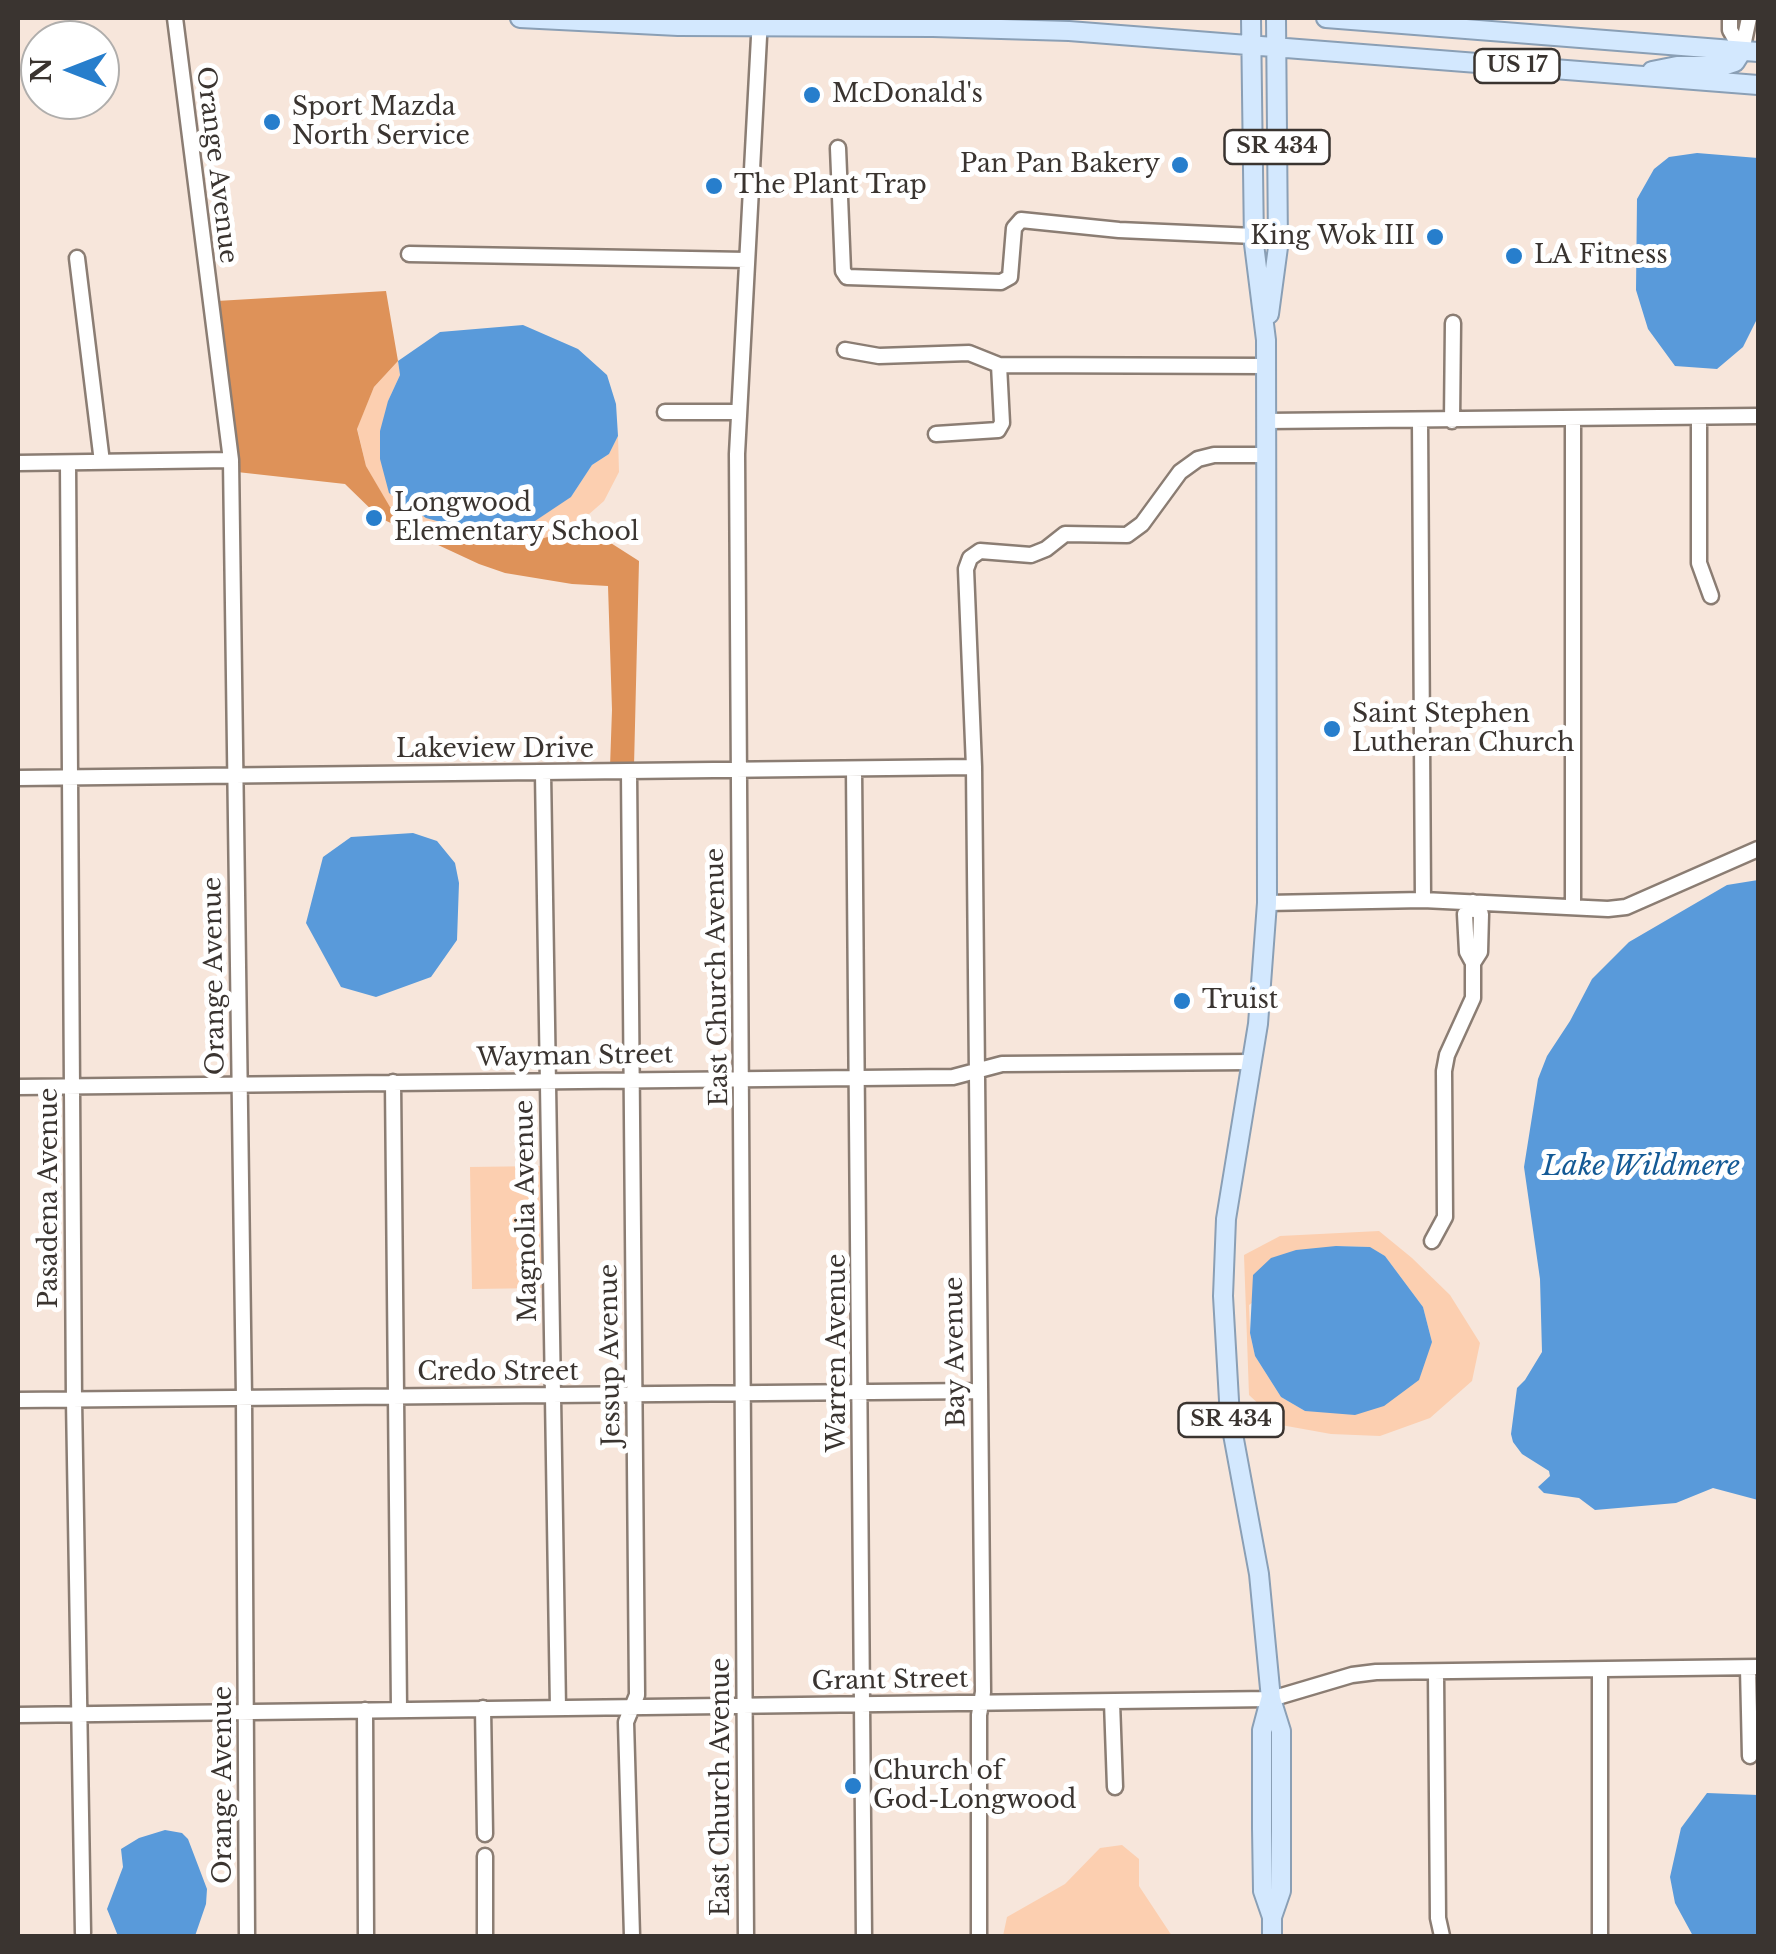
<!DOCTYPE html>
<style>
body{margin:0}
#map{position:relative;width:1776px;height:1954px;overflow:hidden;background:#f7e6db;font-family:"Libre Baskerville",serif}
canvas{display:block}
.frame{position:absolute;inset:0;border:20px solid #3a3430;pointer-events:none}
.north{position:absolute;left:20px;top:20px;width:100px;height:100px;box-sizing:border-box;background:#fff;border:2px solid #b0aeac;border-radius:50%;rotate:270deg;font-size:28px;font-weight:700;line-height:40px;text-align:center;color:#3a3430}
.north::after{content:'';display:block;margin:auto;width:35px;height:45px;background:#277ecc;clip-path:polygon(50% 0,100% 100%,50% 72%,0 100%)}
</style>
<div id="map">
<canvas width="1776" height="1954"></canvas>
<div class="frame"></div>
<div class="north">N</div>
</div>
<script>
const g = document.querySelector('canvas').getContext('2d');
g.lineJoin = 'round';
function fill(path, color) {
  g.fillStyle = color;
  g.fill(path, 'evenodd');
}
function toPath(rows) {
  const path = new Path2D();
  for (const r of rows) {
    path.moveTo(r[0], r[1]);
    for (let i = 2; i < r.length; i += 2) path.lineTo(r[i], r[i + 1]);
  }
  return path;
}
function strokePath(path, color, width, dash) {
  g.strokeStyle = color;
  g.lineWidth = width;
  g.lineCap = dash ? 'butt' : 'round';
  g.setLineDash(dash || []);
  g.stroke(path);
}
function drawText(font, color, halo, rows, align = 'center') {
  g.font = font + ' "Libre Baskerville",serif';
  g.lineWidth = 10;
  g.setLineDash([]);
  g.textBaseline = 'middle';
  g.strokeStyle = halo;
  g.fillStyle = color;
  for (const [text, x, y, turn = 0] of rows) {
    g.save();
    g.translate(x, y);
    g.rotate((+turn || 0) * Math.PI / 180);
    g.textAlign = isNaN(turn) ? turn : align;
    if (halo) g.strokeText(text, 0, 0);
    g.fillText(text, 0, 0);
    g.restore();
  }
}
fill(toPath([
 [398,361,400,375,388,401,571,497,592,465,609,454,618,436,619,472,604,501,571,530,524,545,469,540,390,508,366,466,357,428,374,387],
 [542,1166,544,1288,472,1289,470,1167],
 [1379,1231,1412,1258,1450,1295,1480,1343,1472,1381,1430,1418,1380,1436,1331,1434,1281,1425,1249,1395,1244,1255,1280,1236],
 [1336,1246,1369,1247,1385,1256,1423,1307,1432,1342,1305,1411,1281,1397,1255,1356,1250,1333,1249,1305],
 [1122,1845,1139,1859,1139,1886,1172,1936,1003,1936,1007,1917,1065,1884,1100,1848]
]), '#fccfb0');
fill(toPath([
 [386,291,398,361,374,387,357,429,366,466,390,507,436,529,469,540,524,544,571,530,581,524,639,561,634,766,610,767,612,710,608,586,572,584,505,573,479,564,380,518,345,484,237,472,217,301]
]), '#de9259');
fill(toPath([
 [1697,153,1758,158,1758,317,1743,347,1717,369,1675,366,1648,329,1636,290,1637,199,1654,169,1669,157],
 [523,325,578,349,607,375,616,404,618,436,609,454,592,465,571,497,535,521,495,530,455,526,426,518,389,493,380,459,380,431,388,401,400,375,398,361,440,332],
 [413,833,437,841,455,863,459,883,457,940,431,977,376,997,341,987,306,923,323,857,351,837],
 [1758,880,1758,1500,1713,1488,1676,1503,1595,1510,1579,1498,1544,1493,1538,1487,1550,1476,1549,1471,1522,1454,1513,1442,1511,1434,1517,1388,1525,1380,1542,1352,1540,1279,1524,1167,1538,1079,1547,1056,1570,1021,1592,979,1629,942,1727,885],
 [1336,1246,1370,1247,1385,1256,1423,1307,1432,1342,1419,1380,1384,1406,1355,1415,1305,1411,1281,1397,1255,1356,1250,1333,1253,1275,1271,1258,1296,1250],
 [1707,1793,1758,1795,1758,1936,1693,1936,1675,1903,1670,1877,1681,1828],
 [165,1830,182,1833,188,1839,207,1889,206,1904,195,1936,118,1936,107,1909,123,1867,121,1849,139,1838]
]), '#599ada');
const minor = toPath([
 [175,18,231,460,244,1398,247,1936],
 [1730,18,1730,30,1742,51],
 [1742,51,1749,18],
 [838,148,843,271,847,277,1001,282,1010,277,1014,228,1021,220,1119,230,1254,236],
 [409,254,747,260],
 [77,258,102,462],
 [845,350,879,356,969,353,999,365,1266,366],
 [665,412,739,412],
 [1699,417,1699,563,1711,596],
 [1266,421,1758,416],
 [1420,421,1423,900],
 [1452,421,1453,323],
 [936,434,998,430,1002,423,999,365],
 [18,463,231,460],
 [68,463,74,1400,83,1933],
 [854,769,864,1936],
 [629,772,637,1695,626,1722,632,1936],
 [543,773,558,1708],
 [18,778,974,767],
 [1473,902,1473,908,1481,914,1480,952,1473,963,1467,952,1465,914,1473,908],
 [1267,903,1423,900,1608,909,1626,907,1758,849],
 [1573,907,1573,418],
 [393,1082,399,1709],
 [18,1087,953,1077,1002,1064,1252,1062],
 [1432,1241,1445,1217,1444,1071,1447,1055,1473,998,1473,963],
 [18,1400,978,1391],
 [1748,1668,1750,1756],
 [1600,1670,1600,1936],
 [1436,1673,1438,1918,1442,1936],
 [1112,1702,1115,1787],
 [483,1708,485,1834],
 [365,1710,366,1936],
 [18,1715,1271,1699,1352,1675,1376,1672,1758,1667],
 [485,1856,485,1936],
 [746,1936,737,454,760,18],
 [979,1936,979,1715,983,1692,974,767,966,569,970,558,980,551,1031,555,1046,549,1065,534,1127,535,1142,524,1180,472,1198,459,1214,455,1266,455]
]);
const major = toPath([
 [520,18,678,26,933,27,1069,31,1758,85],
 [1251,18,1254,244,1266,340,1267,903,1258,1024,1226,1219,1223,1296,1230,1418,1259,1574,1271,1699,1281,1731,1281,1891,1272,1917,1272,1936],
 [1326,18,1758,52],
 [1652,71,1677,66,1723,66,1735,62,1742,51],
 [1269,314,1278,247,1276,18],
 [1270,1700,1262,1730,1262,1828,1263,1891,1272,1917]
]);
strokePath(minor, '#8b7d73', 19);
strokePath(major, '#8a9fb5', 22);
strokePath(minor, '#fff', 14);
strokePath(major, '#d3e8fe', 18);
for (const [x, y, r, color] of [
 [812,95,10,"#277ecc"],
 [272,122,10,"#277ecc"],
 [1180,165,10,"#277ecc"],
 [714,186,10,"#277ecc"],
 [1435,237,10,"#277ecc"],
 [1514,256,10,"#277ecc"],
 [374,518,10,"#277ecc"],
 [1332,729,10,"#277ecc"],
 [1182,1001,10,"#277ecc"],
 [853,1786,10,"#277ecc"]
]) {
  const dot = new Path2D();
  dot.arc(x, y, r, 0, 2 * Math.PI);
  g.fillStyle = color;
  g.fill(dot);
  strokePath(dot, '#fff', 4);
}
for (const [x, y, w] of [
 [1517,66,85],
 [1277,147,105],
 [1231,1420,105]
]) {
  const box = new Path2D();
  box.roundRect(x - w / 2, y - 17, w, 34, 8);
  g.fillStyle = '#fff';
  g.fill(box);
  strokePath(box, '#3a3430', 2.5);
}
drawText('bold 22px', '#3a3430', null, [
 ["US 17",1517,66],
 ["SR 434",1277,147],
 ["SR 434",1231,1420]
]);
drawText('25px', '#3a3430', '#fff', [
 ["McDonald's",832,95],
 ["Sport Mazda",292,108],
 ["North Service",292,137],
 ["Pan Pan Bakery",1160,165,"right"],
 ["The Plant Trap",734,186],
 ["King Wok III",1415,237,"right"],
 ["LA Fitness",1534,256],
 ["Longwood",394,504],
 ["Elementary School",394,533],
 ["Saint Stephen",1352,715],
 ["Lutheran Church",1352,744],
 ["Truist",1202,1001],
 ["Church of",873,1772],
 ["God-Longwood",873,1801]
], 'left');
drawText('25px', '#3a3430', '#fff', [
 ["Orange Avenue",216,165,83],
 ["Lakeview Drive",495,750],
 ["Orange Avenue",215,976,-91],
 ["East Church Avenue",718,977,-91],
 ["Wayman Street",575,1057,-1],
 ["Pasadena Avenue",50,1198,-90],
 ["Magnolia Avenue",527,1211,-91],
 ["Bay Avenue",956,1352,-91],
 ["Warren Avenue",838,1353,-90],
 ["Jessup Avenue",611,1355,-91],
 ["Credo Street",498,1373],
 ["Grant Street",890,1681,-1],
 ["Orange Avenue",224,1785,-90],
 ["East Church Avenue",722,1787,-90]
]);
drawText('italic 28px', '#145a96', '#fff', [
 ["Lake Wildmere",1641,1167]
]);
</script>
